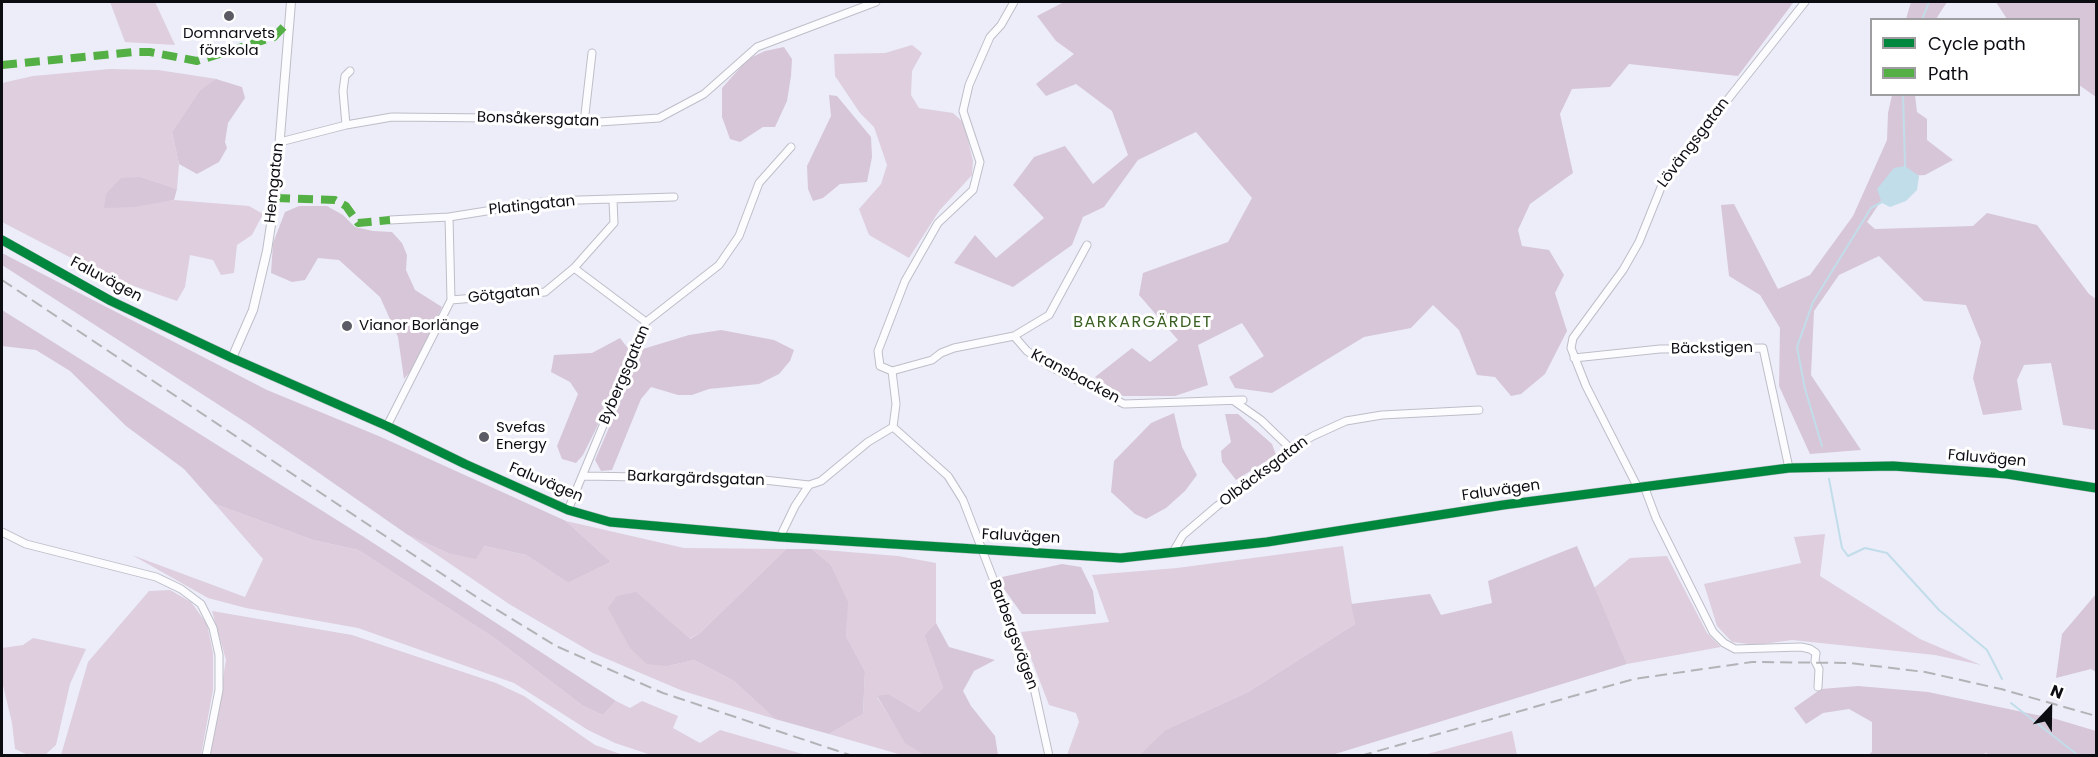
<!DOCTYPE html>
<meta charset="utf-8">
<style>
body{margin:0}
#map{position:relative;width:2098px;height:757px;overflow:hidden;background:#ecedf9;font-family:Poppins,sans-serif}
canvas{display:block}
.frame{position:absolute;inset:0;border:3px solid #0c0c13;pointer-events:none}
.legend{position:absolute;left:1870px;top:18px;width:210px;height:78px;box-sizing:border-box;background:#fff;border:2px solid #9e9ea1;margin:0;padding:8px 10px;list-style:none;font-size:18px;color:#0c0c13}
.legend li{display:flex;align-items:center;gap:12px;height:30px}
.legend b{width:30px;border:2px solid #9e9ea1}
.north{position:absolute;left:2020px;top:679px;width:60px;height:60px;-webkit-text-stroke:4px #fff;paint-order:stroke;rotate:22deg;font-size:16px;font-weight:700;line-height:24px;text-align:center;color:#0c0c13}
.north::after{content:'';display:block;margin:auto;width:21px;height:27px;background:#0c0c13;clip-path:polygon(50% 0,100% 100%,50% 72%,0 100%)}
</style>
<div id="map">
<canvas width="2098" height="757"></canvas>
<div class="frame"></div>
<ul class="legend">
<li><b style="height:8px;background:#00873e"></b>Cycle path</li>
<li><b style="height:8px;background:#54b044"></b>Path</li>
</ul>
<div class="north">N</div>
</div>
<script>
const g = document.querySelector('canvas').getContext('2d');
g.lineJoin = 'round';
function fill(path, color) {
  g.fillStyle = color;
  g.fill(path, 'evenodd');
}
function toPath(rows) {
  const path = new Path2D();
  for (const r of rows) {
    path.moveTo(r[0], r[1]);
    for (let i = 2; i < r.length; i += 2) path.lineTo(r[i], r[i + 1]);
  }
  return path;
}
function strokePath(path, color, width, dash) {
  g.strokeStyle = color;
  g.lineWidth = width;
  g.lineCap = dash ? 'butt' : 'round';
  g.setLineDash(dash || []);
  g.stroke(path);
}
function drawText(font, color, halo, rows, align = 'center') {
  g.font = font + ' Poppins,sans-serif';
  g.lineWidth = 6;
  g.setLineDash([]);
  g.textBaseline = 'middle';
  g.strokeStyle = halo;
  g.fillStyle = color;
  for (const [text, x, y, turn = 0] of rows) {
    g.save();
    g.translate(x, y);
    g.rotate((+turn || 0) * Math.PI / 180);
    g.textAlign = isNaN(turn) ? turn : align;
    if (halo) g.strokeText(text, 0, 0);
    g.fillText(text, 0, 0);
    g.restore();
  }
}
fill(toPath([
 [110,2,155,2,175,45,125,42],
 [912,45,922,53,912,71,911,95,919,108,953,113,964,123,973,161,972,175,939,211,909,258,869,235,859,209,881,184,887,165,874,127,860,113,835,76,834,54,885,53],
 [110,69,158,70,217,79,200,90,172,132,179,164,177,189,141,177,159,202,174,200,249,206,263,214,252,235,237,245,234,273,221,275,213,260,190,255,185,287,177,301,108,277,2,222,2,83,33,76],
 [215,504,313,540,358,550,493,637,583,706,603,715,616,701,630,708,642,701,678,716,673,728,700,743,720,730,806,755,651,755,615,743,588,730,514,683,358,628,246,608,208,598,132,555,245,597,263,559],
 [566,521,684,548,786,549,700,633,689,639,668,621,668,666,694,660,734,681,775,719,683,691,593,653,509,604,408,535,448,553,484,546,526,555,568,583,611,562],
 [1825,534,1820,576,1920,639,1981,665,1935,655,1792,640,1757,645,1732,642,1717,626,1704,584,1801,563,1794,537],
 [1343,546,1355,624,1248,692,1165,730,1140,756,1067,755,1079,722,1076,713,1049,705,1021,632,1109,622,1092,575,1177,568],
 [812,549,898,556,936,563,936,623,924,635,943,688,919,712,889,694,877,697,905,742,924,755,902,755,829,734,863,714,865,671,846,636,847,602,831,565],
 [1667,556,1707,633,1721,647,1627,664,1594,588,1630,558],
 [170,590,191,602,207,624,213,653,213,690,201,755,61,755,88,662,149,591],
 [212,611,352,635,496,683,524,696,595,745,623,755,210,755,226,660],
 [33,638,86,649,70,684,56,745,45,755,28,755,15,749,12,723,2,681,2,648,23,645],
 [1512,731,1517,755,1424,755]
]), '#decede');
fill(toPath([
 [1064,2,1788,2,1793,3,1738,76,1629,64,1610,87,1572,89,1560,114,1573,173,1530,204,1518,230,1522,246,1549,250,1564,275,1555,293,1567,331,1545,374,1521,394,1511,396,1495,377,1477,375,1459,330,1433,305,1411,328,1364,337,1272,393,1235,388,1229,377,1264,356,1242,323,1198,345,1208,385,1175,396,1123,396,1095,377,1132,348,1150,362,1178,340,1139,295,1143,273,1228,242,1252,198,1196,132,1138,160,1104,207,1083,217,1072,245,1013,287,954,263,975,235,996,258,1044,218,1013,185,1034,157,1065,146,1093,184,1128,155,1112,111,1076,84,1046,96,1036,84,1074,54,1056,41,1037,16],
 [1911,2,1947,2,1936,19,1906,19],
 [1996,2,2096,2,2096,97,2079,85,2078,20,2007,19],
 [784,47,792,59,791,76,787,101,775,127,763,127,740,142,730,139,722,117,722,88,748,59,765,51],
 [216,79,242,87,245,98,228,123,225,142,227,148,219,162,197,174,179,164,172,132,200,90],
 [829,95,837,96,871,137,872,157,867,182,840,184,823,198,813,201,808,189,807,166,831,116],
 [1892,95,1915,95,1917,112,1927,119,1927,140,1953,160,1925,175,1897,177,1867,222,1875,229,1973,226,1987,213,2037,225,2089,294,2096,299,2096,430,2063,425,2051,363,2024,365,2017,380,2022,410,1983,415,1973,378,1981,342,1966,305,1924,301,1879,256,1839,275,1814,311,1811,375,1861,450,1810,454,1779,386,1780,328,1760,295,1729,276,1721,205,1734,204,1778,289,1810,275,1853,216,1887,140,1888,113],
 [141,177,177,189,174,200,134,207,104,208,106,194,121,178],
 [299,206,327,206,343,215,355,227,373,231,392,232,402,243,407,255,406,270,415,290,442,307,413,368,404,379,398,337,380,297,339,260,318,258,305,280,292,282,271,273,273,243,285,212],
 [2,253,267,390,381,437,566,521,611,562,568,583,526,555,484,546,476,559,448,553,408,535,250,425,2,265],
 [2,310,364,537,616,701,603,715,583,706,493,637,358,550,313,540,215,504,184,469,126,426,70,371,36,350,2,346],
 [721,330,774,340,794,350,790,361,779,374,759,384,709,389,692,395,678,395,651,387,641,399,612,470,601,471,595,460,643,349,689,335],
 [620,338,630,351,596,429,583,455,576,463,562,459,557,446,578,394,570,382,551,372,554,355,592,353],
 [1174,413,1182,447,1197,475,1185,491,1166,508,1146,519,1135,514,1111,492,1114,461,1151,423],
 [1225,414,1238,414,1272,444,1276,455,1236,480,1222,462,1221,451,1231,442],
 [1577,546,1627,664,1332,755,1140,755,1165,730,1248,692,1355,624,1351,604,1430,594,1441,615,1492,603,1488,581],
 [786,549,812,549,831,565,848,602,846,636,865,671,863,714,829,734,775,719,734,681,694,660,668,666,647,664,630,648,608,608,617,596,636,592,690,639,700,633],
 [1062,564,1081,567,1093,591,1096,614,1022,614,1004,589,1002,577],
 [2096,594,2096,672,2091,669,2056,678,2062,634],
 [936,623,949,647,995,660,974,671,963,691,971,706,995,736,998,755,924,755,905,743,877,696,889,694,919,712,943,688,924,635],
 [1858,686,1928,692,2056,719,2096,731,2096,755,1992,756,1986,753,1981,756,1868,755,1872,752,1872,722,1849,709,1823,713,1806,724,1794,708,1821,689]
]), '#d7c6d7');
fill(toPath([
 [1905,166,1919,176,1917,190,1906,201,1890,207,1882,203,1877,189,1894,168]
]), '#c2ddea');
strokePath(toPath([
 [1922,20,1929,2],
 [1903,94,1905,166],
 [1822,446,1805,389,1797,347,1813,302,1871,208,1882,202],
 [1829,479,1842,548,1848,556,1865,548,1887,553,1939,610,1987,650,2002,679],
 [2011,703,2079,756]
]), '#c2ddea', 2);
const minor = toPath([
 [1014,2,1001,25,990,37,969,85,963,111,980,162,973,190,938,223,905,281,878,351,880,366,892,371,896,404,893,427,948,476,963,500,1033,683,1049,756],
 [584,123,592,53],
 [346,125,343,91,345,76,350,71],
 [280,142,346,125,392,117,492,118,584,123,659,118,704,94,757,47,876,2],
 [390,220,449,217,549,201,674,197],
 [574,268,646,322],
 [451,300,545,292,574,268,614,223,613,200],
 [1014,336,1049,315,1087,245],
 [1574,358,1660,349,1763,348,1789,468],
 [892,371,932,360,941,353,954,348,1014,336,1027,351,1051,367,1124,404,1243,400],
 [1234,401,1261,420,1291,449],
 [387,426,451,300,449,217],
 [583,476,755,479,809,485],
 [1637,486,1586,386,1571,348,1573,338,1623,270,1639,242,1664,180,1805,2],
 [1644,486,1656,518,1713,632,1724,643,1735,649,1801,647,1810,649,1816,653,1815,661,1819,669,1818,687],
 [568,510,646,322,719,265,739,236,759,183,791,147],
 [2,532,26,544,156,577,181,589,201,604,213,628,219,655,219,690,206,756],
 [780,537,795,506,809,485,821,481,868,442,893,427],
 [1173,552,1183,535,1217,506,1257,478,1291,449,1313,436,1346,421,1382,415,1479,410]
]);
const tertiary = toPath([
 [2,240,111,301,232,358,387,426,465,464,568,510,610,522,780,537,1121,558,1267,542,1503,505,1789,468,1893,466,1952,470,2007,474,2096,488],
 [232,358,253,310,267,251,275,198,291,2]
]);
strokePath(minor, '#bdbec8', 9);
strokePath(tertiary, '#bdbec8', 10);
strokePath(minor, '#fcfcfe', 7);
strokePath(tertiary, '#fcfcfe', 8);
strokePath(toPath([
 [2,280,481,600,556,646,663,693,853,756],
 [1360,756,1634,679,1752,662,1850,663,1925,672,2001,689,2096,716]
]), '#b3b3b7', 2, [12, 6]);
strokePath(toPath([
 [2,65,135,52,150,52,197,61,274,37,289,21],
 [275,198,335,200,346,206,358,223,390,220]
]), '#54b044', 8, [15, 8]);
strokePath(toPath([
 [2,240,111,301,232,358,387,426,465,464,568,510,610,522,780,537,1121,558,1267,542,1503,505,1789,468,1893,466,1952,470,2007,474,2096,488]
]), '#00873e', 9);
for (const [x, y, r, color] of [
 [229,16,6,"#5a5b64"],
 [347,326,6,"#5a5b64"],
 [484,437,6,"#5a5b64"]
]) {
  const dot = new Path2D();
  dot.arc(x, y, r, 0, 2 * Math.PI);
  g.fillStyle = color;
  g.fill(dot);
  strokePath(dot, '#fff', 2);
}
drawText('15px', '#0c0c13', '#fff', [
 ["Domnarvets",229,34,"center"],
 ["förskola",229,51,"center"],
 ["Vianor Borlänge",359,326],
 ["Svefas",496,428],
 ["Energy",496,445]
], 'left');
drawText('15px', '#0c0c13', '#fff', [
 ["Bonsåkersgatan",538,120,2],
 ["Lövängsgatan",1694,143,-53],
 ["Hemgatan",275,183,-84],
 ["Platingatan",532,206,-6],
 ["Faluvägen",106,280,28],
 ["Götgatan",504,295,-6],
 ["Bäckstigen",1712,349,-1],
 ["Bybergsgatan",625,375,-67],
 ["Kransbacken",1075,377,28],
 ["Faluvägen",1987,459,5],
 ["Olbäcksgatan",1264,472,-37],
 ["Barkargärdsgatan",696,479,2],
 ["Faluvägen",546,483,23],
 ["Faluvägen",1501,491,-8],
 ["Faluvägen",1021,537,3],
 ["Barbergsvägen",1013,635,70]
]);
g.letterSpacing = '1.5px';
drawText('16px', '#3a6023', '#fff', [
 ["BARKARGÄRDET",1143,323]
]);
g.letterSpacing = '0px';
</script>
